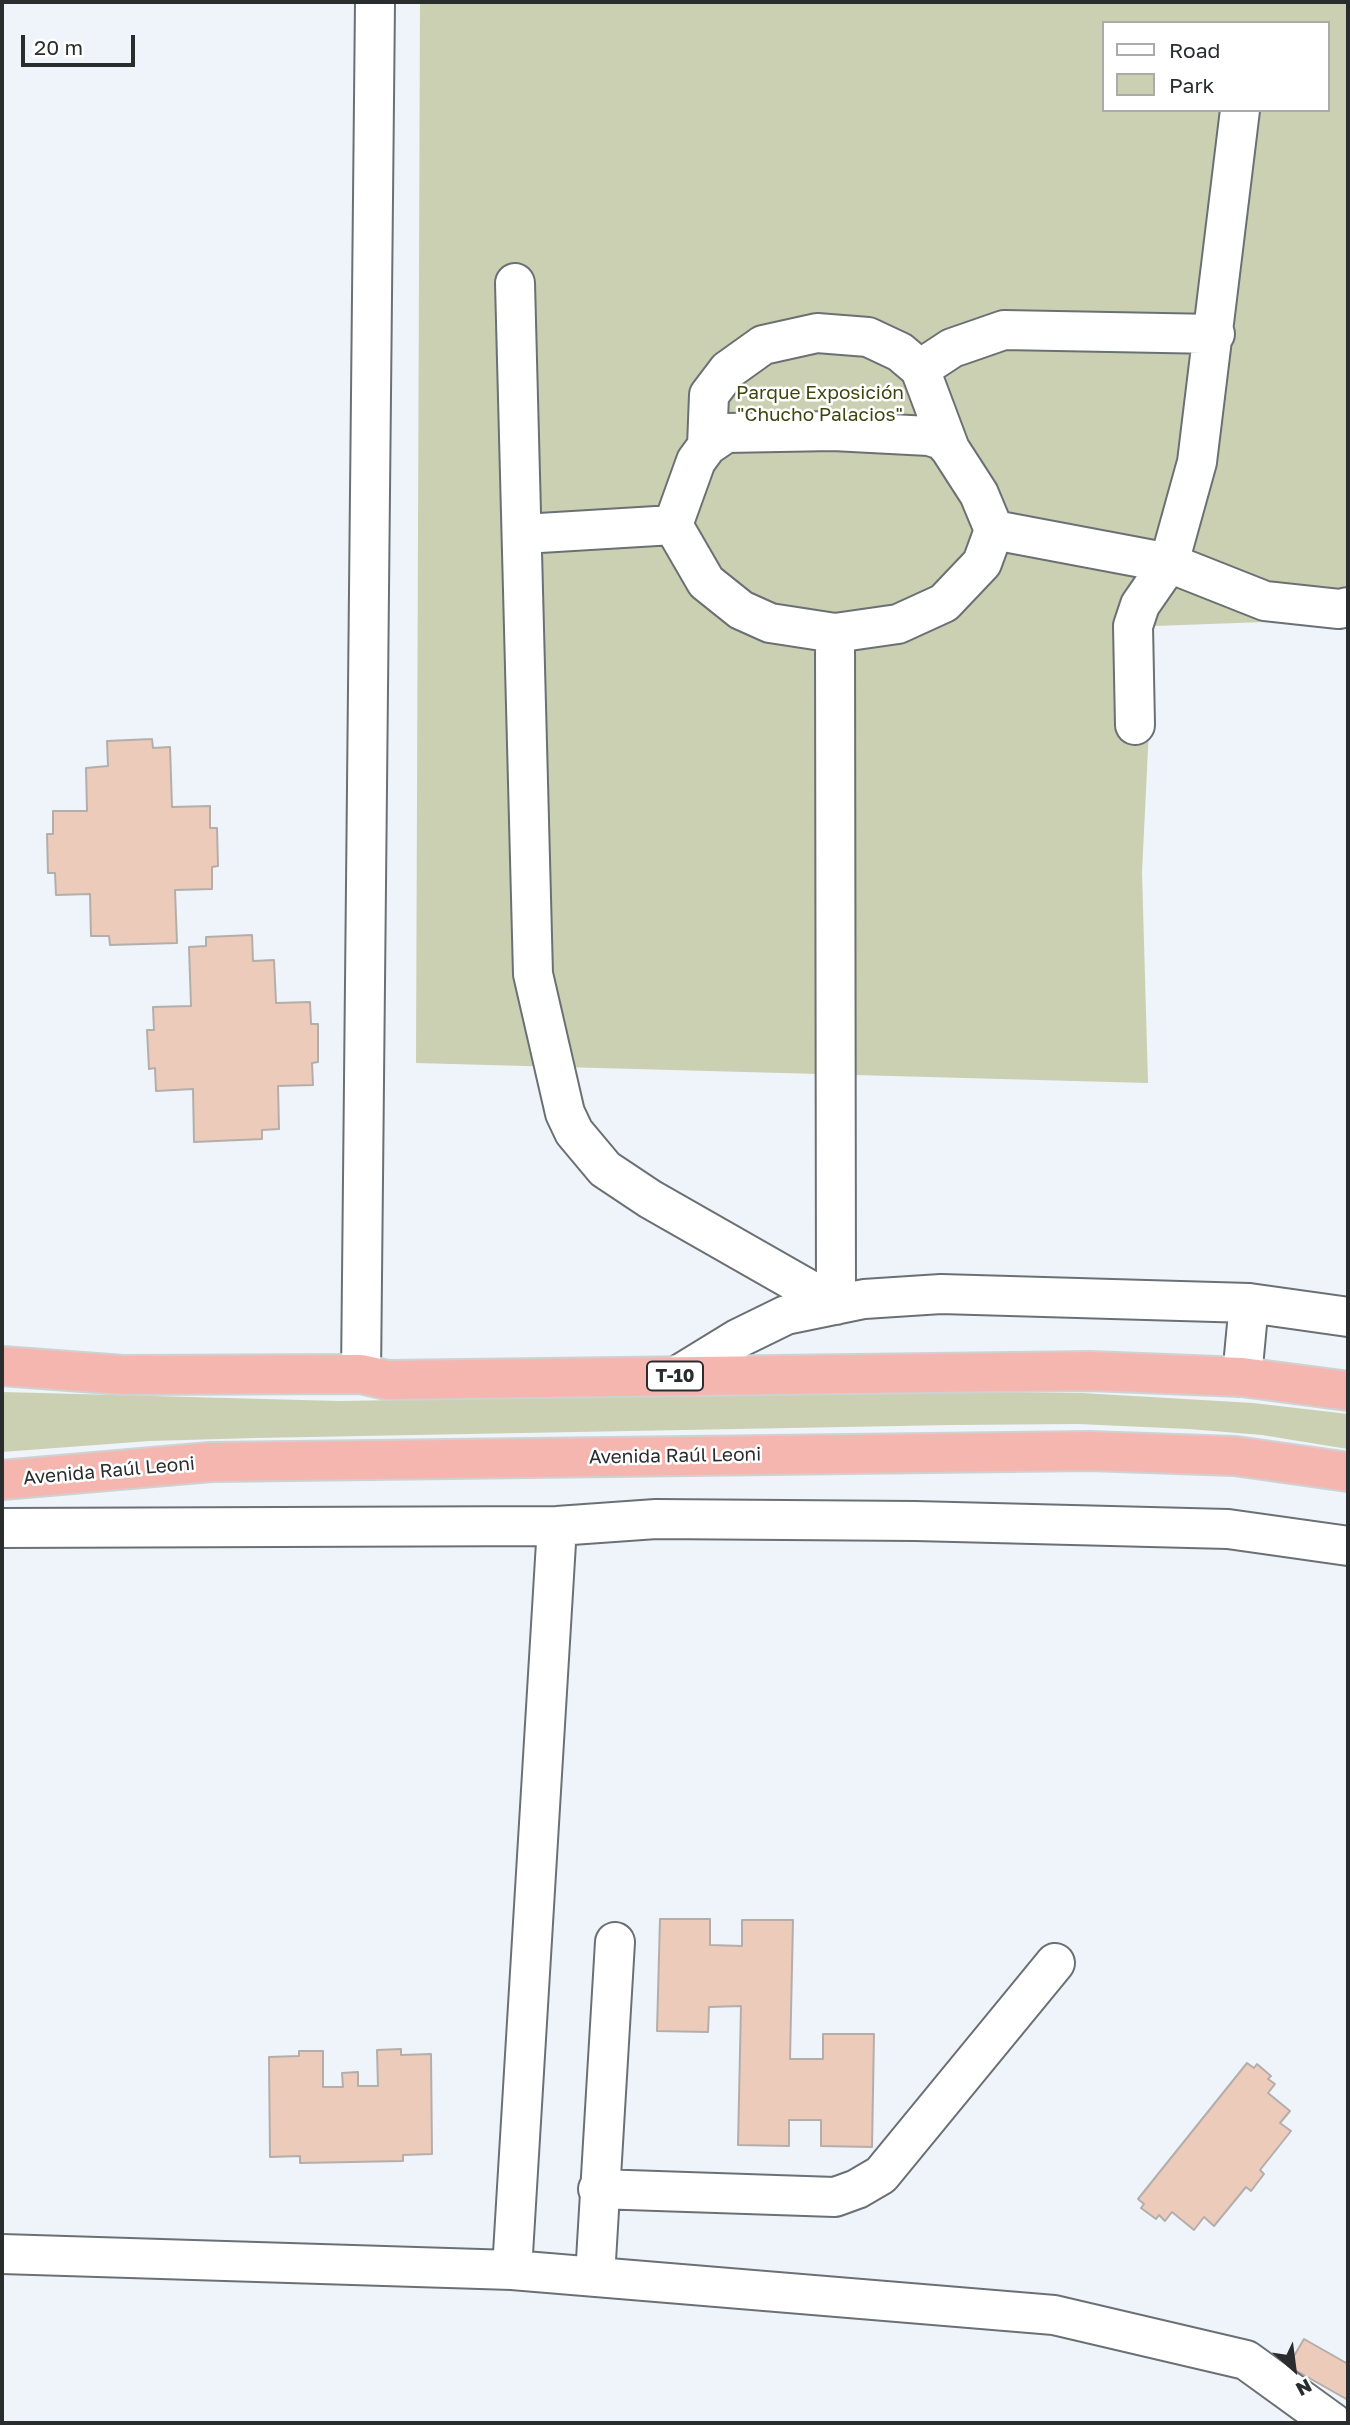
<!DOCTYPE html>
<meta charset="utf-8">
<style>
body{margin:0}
#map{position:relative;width:1350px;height:2425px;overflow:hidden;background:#eef4f9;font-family:"Golos Text",sans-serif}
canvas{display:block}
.frame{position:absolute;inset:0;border:4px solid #2a2d2e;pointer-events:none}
.legend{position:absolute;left:1102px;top:21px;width:228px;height:91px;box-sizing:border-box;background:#fff;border:2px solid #aaabab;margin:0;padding:9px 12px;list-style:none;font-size:21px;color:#2a2d2e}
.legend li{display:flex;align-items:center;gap:14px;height:35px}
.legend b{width:35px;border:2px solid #aaabab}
.north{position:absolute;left:1259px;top:2334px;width:70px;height:70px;-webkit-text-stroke:5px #fff;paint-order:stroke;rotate:152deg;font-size:19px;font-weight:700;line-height:28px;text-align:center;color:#2a2d2e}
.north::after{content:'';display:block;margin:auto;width:24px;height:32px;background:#2a2d2e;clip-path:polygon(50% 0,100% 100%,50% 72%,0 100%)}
.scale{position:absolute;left:21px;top:35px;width:114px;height:32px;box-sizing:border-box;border:4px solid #2a2d2e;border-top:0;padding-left:9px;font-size:21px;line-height:24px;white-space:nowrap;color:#2a2d2e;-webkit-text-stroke:5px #fff;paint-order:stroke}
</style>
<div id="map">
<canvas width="1350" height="2425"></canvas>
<div class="frame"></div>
<ul class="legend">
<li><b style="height:9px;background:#fff"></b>Road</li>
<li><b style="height:19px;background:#cad0b1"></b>Park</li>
</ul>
<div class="north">N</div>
<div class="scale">20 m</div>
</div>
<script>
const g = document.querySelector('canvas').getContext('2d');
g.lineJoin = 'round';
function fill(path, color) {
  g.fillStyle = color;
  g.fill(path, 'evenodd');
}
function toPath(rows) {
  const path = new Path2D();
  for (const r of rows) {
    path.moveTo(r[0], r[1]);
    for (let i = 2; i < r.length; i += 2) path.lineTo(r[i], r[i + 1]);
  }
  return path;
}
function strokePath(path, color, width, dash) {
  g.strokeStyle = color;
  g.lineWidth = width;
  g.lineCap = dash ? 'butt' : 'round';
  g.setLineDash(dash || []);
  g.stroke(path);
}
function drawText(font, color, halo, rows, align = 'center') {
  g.font = font + ' "Golos Text",sans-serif';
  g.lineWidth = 5;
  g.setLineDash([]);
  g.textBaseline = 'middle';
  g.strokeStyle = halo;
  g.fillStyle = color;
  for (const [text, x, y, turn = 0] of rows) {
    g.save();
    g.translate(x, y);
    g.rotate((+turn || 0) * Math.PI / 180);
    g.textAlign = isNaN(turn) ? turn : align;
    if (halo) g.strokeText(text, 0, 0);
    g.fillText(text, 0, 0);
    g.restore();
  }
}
fill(toPath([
 [420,2,1348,2,1348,619,1154,626,1142,872,1148,1083,416,1063],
 [1103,23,1327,23,1327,110,1103,110],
 [2,1392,339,1401,903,1392,1082,1393,1253,1403,1348,1414,1348,1449,1262,1435,1189,1429,1078,1424,950,1425,255,1438,149,1441,2,1452]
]), '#cad0b1');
const building = toPath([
 [152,739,153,748,170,747,172,807,210,806,210,828,217,828,218,866,212,867,212,889,175,890,177,943,110,945,109,936,91,936,90,894,56,895,55,873,48,873,47,834,53,834,53,811,87,811,86,768,108,766,107,741,152,739],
 [252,935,253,961,274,960,276,1003,310,1002,311,1024,318,1024,318,1062,312,1063,313,1085,278,1086,279,1129,262,1130,262,1139,194,1142,193,1089,156,1091,155,1068,149,1069,147,1030,154,1030,153,1007,191,1006,189,947,206,946,206,937,252,935],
 [660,1919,710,1919,710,1945,742,1946,742,1920,793,1920,790,2059,823,2059,823,2034,874,2034,872,2147,821,2146,821,2120,789,2120,789,2146,738,2145,741,2006,709,2007,708,2032,657,2031,660,1919],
 [401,2049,401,2055,431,2054,432,2154,403,2155,403,2161,300,2163,300,2156,270,2157,269,2057,299,2056,299,2051,323,2051,323,2087,343,2087,342,2073,358,2072,358,2086,378,2086,377,2050,401,2049],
 [1247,2063,1254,2068,1257,2064,1271,2076,1268,2079,1275,2084,1268,2093,1290,2111,1280,2123,1291,2131,1260,2170,1264,2174,1251,2191,1246,2187,1214,2226,1204,2217,1194,2230,1172,2212,1165,2221,1159,2215,1156,2219,1141,2208,1144,2204,1138,2199,1247,2063],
 [1304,2339,1348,2364,1348,2400,1288,2366,1304,2339]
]);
fill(building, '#edcbbb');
strokePath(building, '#b4aeab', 2);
const minor = toPath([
 [515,283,533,974,565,1113,574,1132,605,1169,650,1199,836,1305,835,633],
 [920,369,952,348,1004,330,1215,334],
 [833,431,929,436,942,440,950,449,979,494,994,530,982,563,944,603,898,624,835,633,770,623,741,610,706,582,673,525,696,461,707,446,726,433,833,431],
 [707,446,709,395,728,370,763,345,817,333,868,337,900,352,920,369,950,449],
 [994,530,1169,563,1265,601,1339,609,1348,607],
 [523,534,673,525],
 [1135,725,1133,626,1140,605,1169,563,1197,462,1240,110],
 [361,1374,375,2],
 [677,1376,739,1338,786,1315,864,1299,941,1294,1249,1303,1348,1317],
 [1242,1377,1249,1303],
 [2,1528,557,1526,656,1519,915,1521,1228,1529,1348,1546],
 [598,2189,835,2197,857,2189,881,2175,1055,1963],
 [2,2254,512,2270,1054,2315,1246,2360,1333,2423],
 [512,2270,557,1526],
 [595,2277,615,1942]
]);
const highway = toPath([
 [2,1366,123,1375,361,1374,387,1380,1090,1371,1242,1377,1348,1391],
 [2,1480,211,1462,1089,1451,1235,1456,1348,1472]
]);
strokePath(minor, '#6b7074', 42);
strokePath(highway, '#d0d1d1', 42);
strokePath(minor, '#fff', 38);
strokePath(highway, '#f6b6b0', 38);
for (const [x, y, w] of [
 [675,1376,56]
]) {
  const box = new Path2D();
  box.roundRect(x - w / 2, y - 14.5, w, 29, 5);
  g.fillStyle = '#fff';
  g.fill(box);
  strokePath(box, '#2a2d2e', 2);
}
drawText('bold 18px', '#2a2d2e', null, [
 ["T-10",675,1376]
]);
drawText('19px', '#3e450e', '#fff', [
 ["Parque Exposición",820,393],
 ["\"Chucho Palacios\"",820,415]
]);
drawText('19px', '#2a2d2e', '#fff', [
 ["Avenida Raúl Leoni",675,1456,-1],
 ["Avenida Raúl Leoni",109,1471,-5]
]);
</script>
